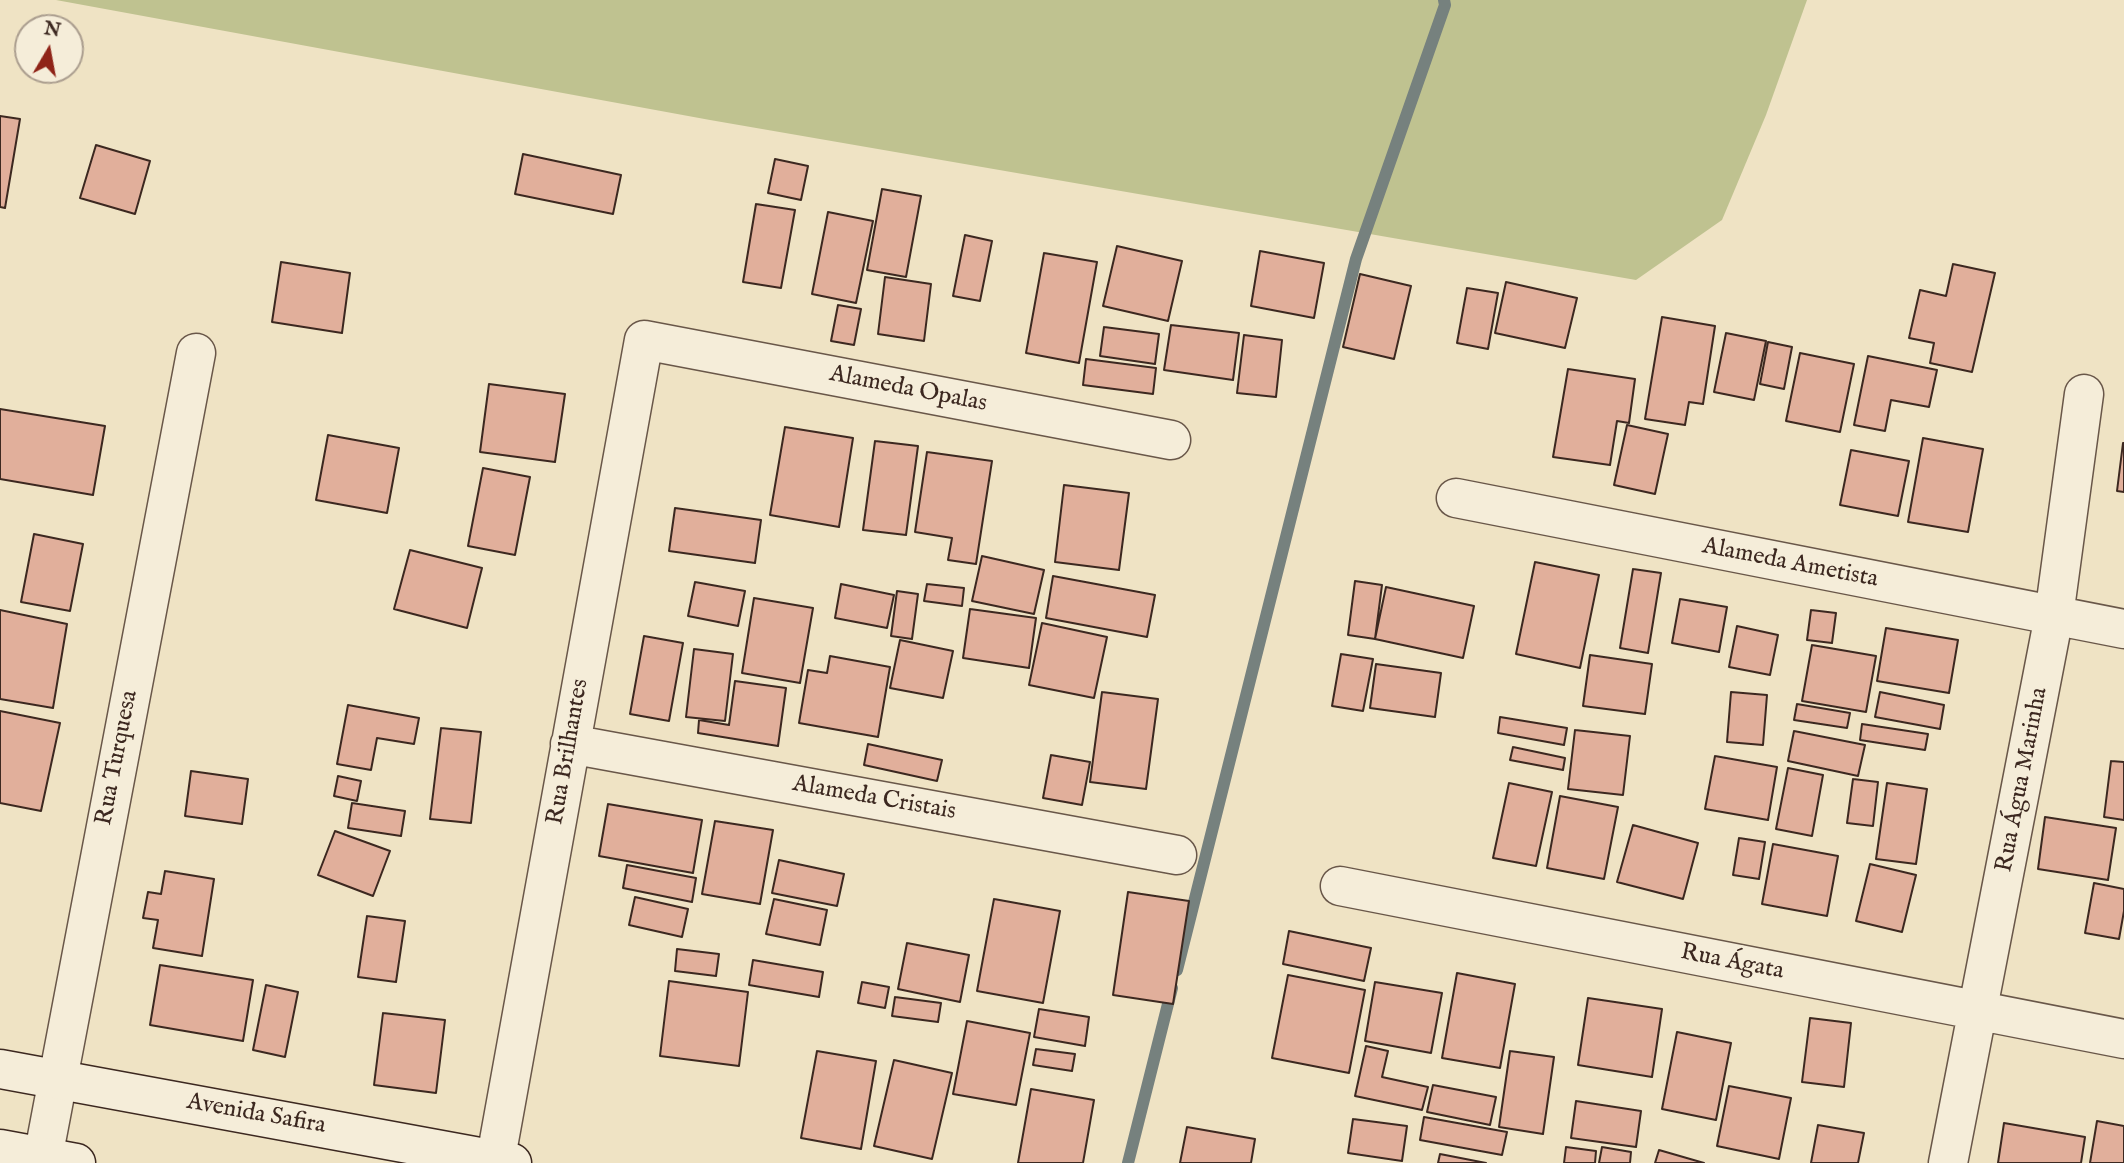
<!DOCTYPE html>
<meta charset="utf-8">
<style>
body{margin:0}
#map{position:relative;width:2124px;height:1163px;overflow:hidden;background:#efe3c4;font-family:"IM FELL English",serif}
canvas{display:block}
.north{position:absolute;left:14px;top:14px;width:70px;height:70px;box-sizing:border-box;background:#f5edd9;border:2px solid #ab9e8f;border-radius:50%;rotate:10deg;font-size:19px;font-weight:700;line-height:28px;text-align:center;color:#3c2820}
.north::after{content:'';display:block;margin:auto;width:24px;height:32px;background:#8f2418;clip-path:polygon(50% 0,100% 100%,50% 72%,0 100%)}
</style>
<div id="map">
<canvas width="2124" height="1163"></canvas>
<div class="north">N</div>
</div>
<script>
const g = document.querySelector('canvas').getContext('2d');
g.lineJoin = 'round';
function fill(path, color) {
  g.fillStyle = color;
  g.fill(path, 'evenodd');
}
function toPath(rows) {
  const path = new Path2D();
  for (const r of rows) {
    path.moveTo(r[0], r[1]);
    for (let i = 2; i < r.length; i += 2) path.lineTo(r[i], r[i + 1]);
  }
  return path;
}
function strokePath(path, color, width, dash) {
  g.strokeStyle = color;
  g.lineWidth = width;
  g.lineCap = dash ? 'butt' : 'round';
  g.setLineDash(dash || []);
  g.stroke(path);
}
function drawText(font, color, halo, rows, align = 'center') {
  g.font = font + ' "IM FELL English",serif';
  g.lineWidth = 5;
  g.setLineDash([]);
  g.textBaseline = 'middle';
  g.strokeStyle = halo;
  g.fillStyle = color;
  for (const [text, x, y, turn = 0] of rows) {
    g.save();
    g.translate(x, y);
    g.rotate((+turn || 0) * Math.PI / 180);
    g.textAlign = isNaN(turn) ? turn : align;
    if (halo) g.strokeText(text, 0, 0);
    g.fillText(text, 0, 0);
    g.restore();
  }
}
fill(toPath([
 [56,0,1807,0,1766,115,1722,220,1636,280,710,120]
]), '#bfc290');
strokePath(toPath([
 [1177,970,1356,259,1445,5,1444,0],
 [1128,1163,1172,988]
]), '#76817e', 12);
const building = toPath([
 [0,116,20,119,5,208,0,207,0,116],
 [96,145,150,161,135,214,80,198,96,145],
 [523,154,621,175,613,214,515,194,523,154],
 [775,159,808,166,801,200,768,193,775,159],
 [882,189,921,196,906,277,867,270,882,189],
 [756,204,795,210,781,288,743,282,756,204],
 [828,212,873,221,856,303,812,294,828,212],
 [965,235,992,241,980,301,953,296,965,235],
 [1117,246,1182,261,1168,321,1103,306,1117,246],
 [1260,251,1324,263,1314,318,1251,306,1260,251],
 [1044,253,1097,262,1079,363,1026,353,1044,253],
 [281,262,350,273,342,333,272,322,281,262],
 [1953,264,1995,273,1972,372,1930,363,1934,343,1909,338,1920,290,1946,296,1953,264],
 [1360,274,1411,286,1394,359,1343,347,1360,274],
 [885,277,931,284,924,341,878,334,885,277],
 [1506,282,1577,298,1565,348,1495,333,1506,282],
 [1467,288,1498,293,1488,349,1457,343,1467,288],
 [838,305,861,309,854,345,831,341,838,305],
 [1662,317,1715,326,1703,404,1689,402,1685,425,1645,419,1662,317],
 [1171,325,1239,333,1233,380,1164,370,1171,325],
 [1104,327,1159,334,1155,364,1100,356,1104,327],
 [1726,333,1766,341,1754,400,1714,392,1726,333],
 [1244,335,1282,340,1276,397,1237,393,1244,335],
 [1768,342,1792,347,1784,389,1760,384,1768,342],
 [1800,353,1854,364,1840,432,1786,421,1800,353],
 [1868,356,1937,370,1929,407,1891,400,1885,431,1854,425,1868,356],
 [1086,359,1156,368,1153,394,1083,385,1086,359],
 [1568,369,1635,379,1629,423,1617,421,1610,465,1553,457,1568,369],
 [489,384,565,394,555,462,480,452,489,384],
 [0,409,105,426,93,495,0,479,0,409],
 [1627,425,1668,434,1655,494,1614,485,1627,425],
 [785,427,853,438,839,527,770,515,785,427],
 [328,435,399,448,387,513,316,500,328,435],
 [1923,438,1983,449,1968,532,1908,522,1923,438],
 [875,441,918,446,906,535,863,530,875,441],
 [2123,443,2124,443,2124,492,2117,491,2123,443],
 [1851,450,1909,461,1898,516,1840,505,1851,450],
 [927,452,992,461,976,564,948,560,952,538,915,532,927,452],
 [483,468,530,477,515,555,468,546,483,468],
 [1064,485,1129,493,1119,570,1055,562,1064,485],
 [675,508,761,520,755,563,669,551,675,508],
 [34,534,83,544,70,611,21,602,34,534],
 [410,550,482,568,467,628,394,609,410,550],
 [982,556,1044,570,1034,614,972,601,982,556],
 [1535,562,1599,575,1580,668,1516,654,1535,562],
 [1633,569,1661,573,1648,653,1620,648,1633,569],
 [1053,576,1155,595,1147,637,1046,618,1053,576],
 [1355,581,1382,585,1375,639,1348,635,1355,581],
 [695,582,745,591,738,626,688,616,695,582],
 [841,584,894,595,887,628,835,618,841,584],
 [927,584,964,588,962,606,924,601,927,584],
 [1386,587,1474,606,1463,658,1375,639,1386,587],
 [897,591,918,594,912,639,891,636,897,591],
 [754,598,813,608,800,683,742,673,754,598],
 [1680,599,1727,607,1719,652,1672,643,1680,599],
 [970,609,1036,618,1029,668,963,658,970,609],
 [0,610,67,624,53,708,0,699,0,610],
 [1811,610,1836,613,1832,643,1807,640,1811,610],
 [1042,623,1107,637,1094,698,1029,685,1042,623],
 [1737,626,1778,635,1770,675,1729,667,1737,626],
 [1886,628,1958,640,1949,693,1877,681,1886,628],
 [644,636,683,643,669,721,630,714,644,636],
 [900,640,953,651,943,698,890,688,900,640],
 [1812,645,1876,656,1866,712,1802,701,1812,645],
 [694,649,733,654,725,721,686,717,694,649],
 [1341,654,1373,659,1363,711,1332,706,1341,654],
 [1590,655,1652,664,1645,714,1583,706,1590,655],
 [830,656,890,667,878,737,799,723,808,670,827,673,830,656],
 [1376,664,1441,673,1435,717,1370,708,1376,664],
 [735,681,786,688,778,746,698,733,699,720,729,725,735,681],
 [1102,692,1158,699,1146,789,1090,782,1102,692],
 [1731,692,1767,695,1763,745,1727,742,1731,692],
 [1880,692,1944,705,1940,729,1875,717,1880,692],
 [1797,704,1850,713,1847,728,1794,720,1797,704],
 [348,705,419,718,414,744,377,738,371,770,337,764,348,705],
 [0,711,60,723,41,811,0,803,0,711],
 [1500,717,1567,728,1564,745,1498,733,1500,717],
 [1862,724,1928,734,1925,750,1860,740,1862,724],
 [441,728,481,732,471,823,430,819,441,728],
 [1575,730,1630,736,1623,795,1568,789,1575,730],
 [1794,731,1865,745,1858,776,1788,761,1794,731],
 [868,744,942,760,937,781,864,765,868,744],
 [1513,747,1565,758,1563,770,1510,760,1513,747],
 [1051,755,1090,762,1082,805,1043,798,1051,755],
 [1715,756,1777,767,1768,820,1705,809,1715,756],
 [2111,761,2124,762,2124,820,2104,817,2111,761],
 [1788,768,1823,775,1812,836,1776,829,1788,768],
 [191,771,248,779,242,824,185,816,191,771],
 [338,776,361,781,357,801,334,796,338,776],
 [1853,779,1878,782,1873,826,1847,823,1853,779],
 [1509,783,1552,792,1536,866,1493,858,1509,783],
 [1887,783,1927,789,1916,864,1876,859,1887,783],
 [1560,796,1618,807,1604,879,1547,868,1560,796],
 [352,803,405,811,401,836,348,828,352,803],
 [608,804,702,820,693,873,599,856,608,804],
 [2045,817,2116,828,2108,880,2038,869,2045,817],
 [715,821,773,830,760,904,702,894,715,821],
 [1633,825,1698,843,1683,899,1617,882,1633,825],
 [335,831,390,851,373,896,318,875,335,831],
 [1739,838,1765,842,1759,879,1733,875,1739,838],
 [1773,844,1838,856,1827,916,1762,904,1773,844],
 [779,860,844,874,837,906,772,893,779,860],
 [1870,864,1916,875,1902,932,1856,921,1870,864],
 [627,865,696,878,692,902,623,888,627,865],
 [165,871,214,879,202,956,153,948,158,920,143,918,148,892,161,894,165,871],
 [2094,883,2124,889,2124,911,2119,939,2085,933,2094,883],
 [1128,892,1189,901,1173,1004,1113,995,1128,892],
 [635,897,688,909,682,937,629,925,635,897],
 [774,899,827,910,820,945,766,934,774,899],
 [994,899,1060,911,1043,1003,977,991,994,899],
 [367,916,405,921,396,982,358,977,367,916],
 [1289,931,1371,948,1364,981,1283,964,1289,931],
 [907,943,969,955,960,1002,898,989,907,943],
 [677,949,719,954,716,976,675,971,677,949],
 [753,960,823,972,819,997,749,985,753,960],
 [160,965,253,980,243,1041,150,1025,160,965],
 [1457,973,1515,984,1500,1068,1442,1058,1457,973],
 [1288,975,1365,990,1349,1073,1272,1058,1288,975],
 [669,981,748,992,739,1066,660,1056,669,981],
 [862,982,889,987,885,1008,858,1003,862,982],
 [1375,982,1442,993,1431,1053,1365,1041,1375,982],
 [266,985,298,992,285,1057,253,1050,266,985],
 [895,997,941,1003,938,1022,892,1016,895,997],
 [1588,998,1662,1009,1652,1077,1578,1065,1588,998],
 [1039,1009,1089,1017,1085,1046,1034,1037,1039,1009],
 [383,1013,445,1020,436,1093,374,1085,383,1013],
 [1810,1018,1851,1023,1844,1087,1802,1082,1810,1018],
 [967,1021,1030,1033,1016,1105,953,1094,967,1021],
 [1677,1032,1731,1043,1716,1120,1662,1109,1677,1032],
 [1366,1046,1388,1051,1382,1077,1428,1087,1422,1110,1355,1096,1366,1046],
 [1036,1049,1075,1054,1072,1071,1033,1065,1036,1049],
 [817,1051,876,1061,861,1149,801,1138,817,1051],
 [1510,1051,1554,1057,1543,1134,1499,1127,1510,1051],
 [894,1060,952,1073,932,1159,874,1146,894,1060],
 [1433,1085,1496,1097,1490,1125,1427,1112,1433,1085],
 [1729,1086,1791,1098,1779,1159,1717,1146,1729,1086],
 [1031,1089,1094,1100,1083,1163,1018,1163,1031,1089],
 [1576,1101,1641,1111,1636,1147,1571,1138,1576,1101],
 [1424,1117,1507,1132,1502,1155,1420,1140,1424,1117],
 [1353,1119,1407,1126,1402,1161,1348,1153,1353,1119],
 [2097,1121,2124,1126,2124,1163,2090,1163,2097,1121],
 [2004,1123,2085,1137,2081,1163,1998,1163,2004,1123],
 [1818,1125,1864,1133,1858,1163,1811,1163,1818,1125],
 [1187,1127,1255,1139,1251,1163,1180,1163,1187,1127],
 [1566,1147,1596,1151,1595,1163,1564,1163,1566,1147],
 [1602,1147,1631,1152,1630,1163,1599,1163,1602,1147],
 [1659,1150,1704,1163,1655,1163,1659,1150],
 [1440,1154,1486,1163,1438,1163,1440,1154]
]);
fill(building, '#e1af9b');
strokePath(building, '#3c2820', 2);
const street = toPath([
 [1456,498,2124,629],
 [570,744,1177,855],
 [1340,886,2124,1039],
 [42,1163,196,353],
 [495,1163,644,340,1171,440],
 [1948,1163,2054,616,2084,394]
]);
const secondary = toPath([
 [0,1069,512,1163],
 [0,1149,76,1163]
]);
strokePath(street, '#695749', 41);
strokePath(secondary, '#3c2820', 41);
strokePath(street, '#f5edd9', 38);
strokePath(secondary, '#f5edd9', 38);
drawText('24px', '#3c2820', '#f5edd9', [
 ["Alameda Opalas",908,390,11],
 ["Alameda Ametista",1790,564,11],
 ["Rua Brilhantes",569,752,-80],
 ["Rua Turquesa",118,758,-79],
 ["Rua Água Marinha",2023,780,-79],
 ["Alameda Cristais",874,799,10],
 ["Rua Ágata",1732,963,11],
 ["Avenida Safira",256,1115,10]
]);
</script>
